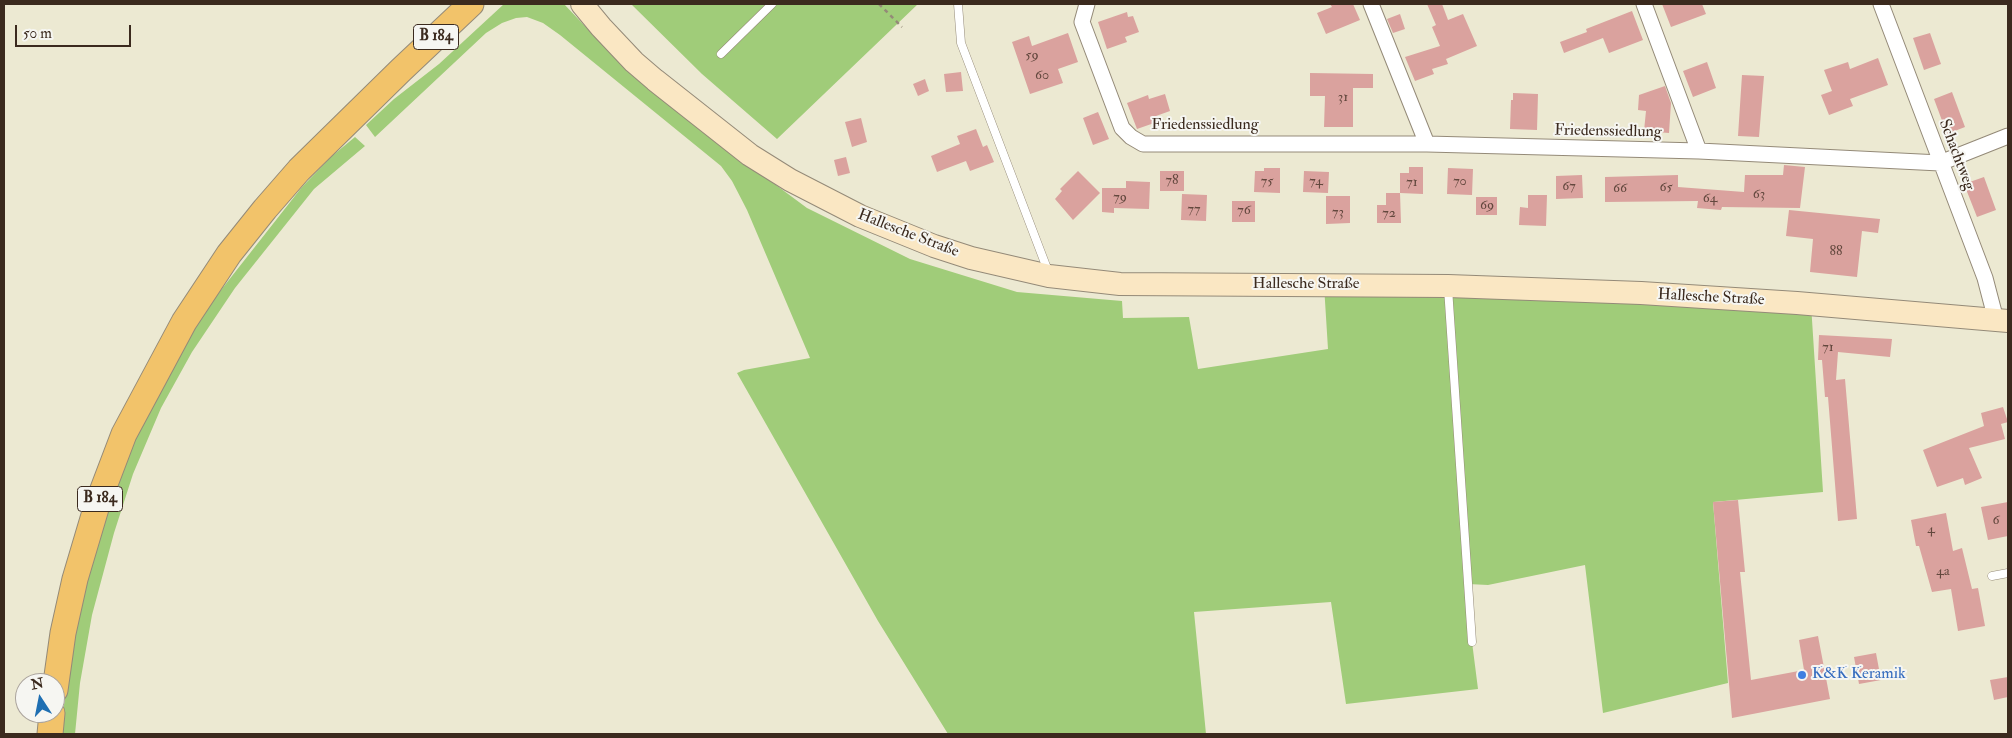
<!DOCTYPE html>
<meta charset="utf-8">
<style>
body{margin:0}
#map{position:relative;width:2012px;height:738px;overflow:hidden;background:#ece9d2;font-family:"IM FELL Double Pica",serif}
canvas{display:block}
.frame{position:absolute;inset:0;border:5px solid #3b2a1e;pointer-events:none}
.north{position:absolute;left:15px;top:673px;width:50px;height:50px;box-sizing:border-box;background:#f6f6f2;border:1px solid #aba49d;border-radius:50%;rotate:349deg;font-size:14px;font-weight:700;line-height:20px;text-align:center;color:#3b2a1e}
.north::after{content:'';display:block;margin:auto;width:18px;height:22px;background:#1f6fb2;clip-path:polygon(50% 0,100% 100%,50% 72%,0 100%)}
.scale{position:absolute;left:15px;top:25px;width:116px;height:22px;box-sizing:border-box;border:2px solid #3b2a1e;border-top:0;padding-left:6px;font-size:15px;line-height:18px;white-space:nowrap;color:#3b2a1e;-webkit-text-stroke:4px #f6f6f2;paint-order:stroke}
</style>
<div id="map">
<canvas width="2012" height="738"></canvas>
<div class="frame"></div>
<div class="north">N</div>
<div class="scale">50 m</div>
</div>
<script>
const g = document.querySelector('canvas').getContext('2d');
g.lineJoin = 'round';
function fill(path, color) {
  g.fillStyle = color;
  g.fill(path, 'evenodd');
}
function toPath(rows) {
  const path = new Path2D();
  for (const r of rows) {
    path.moveTo(r[0], r[1]);
    for (let i = 2; i < r.length; i += 2) path.lineTo(r[i], r[i + 1]);
  }
  return path;
}
function strokePath(path, color, width, dash) {
  g.strokeStyle = color;
  g.lineWidth = width;
  g.lineCap = dash ? 'butt' : 'round';
  g.setLineDash(dash || []);
  g.stroke(path);
}
function drawText(font, color, halo, rows, align = 'center') {
  g.font = font + ' "IM FELL Double Pica",serif';
  g.lineWidth = 4;
  g.setLineDash([]);
  g.textBaseline = 'middle';
  g.strokeStyle = halo;
  g.fillStyle = color;
  for (const [text, x, y, turn = 0] of rows) {
    g.save();
    g.translate(x, y);
    g.rotate((+turn || 0) * Math.PI / 180);
    g.textAlign = isNaN(turn) ? turn : align;
    if (halo) g.strokeText(text, 0, 0);
    g.fillText(text, 0, 0);
    g.restore();
  }
}
fill(toPath([
 [504,4,564,4,618,61,734,154,807,208,910,259,1017,292,1122,301,1123,318,1189,317,1198,369,1328,349,1324,285,1811,304,1823,492,1713,502,1728,683,1603,713,1585,565,1488,585,1468,584,1472,642,1478,689,1346,704,1331,602,1194,612,1206,734,948,734,878,621,737,373,744,370,810,358,747,210,732,181,721,166,560,35,543,23,527,17,516,18,502,23,486,33,375,137,366,125,394,99,439,64],
 [631,4,918,4,777,139,702,74],
 [355,137,365,146,314,189,235,288,192,352,161,408,133,474,114,533,92,615,80,683,75,734,63,734,61,733,64,705,79,609,108,506,133,443,187,337,210,304,302,187,332,156]
]), '#a0cc79');
fill(toPath([
 [1330,4,1353,4,1360,20,1326,34,1317,13,1332,7],
 [1427,4,1442,4,1448,20,1463,14,1477,46,1446,59,1448,64,1432,69,1434,74,1415,81,1405,57,1440,46,1432,27,1436,25],
 [1662,4,1702,4,1706,14,1671,27],
 [1632,11,1643,40,1609,53,1603,38,1564,53,1560,42,1587,32,1586,29],
 [1127,12,1128,17,1133,16,1139,32,1125,37,1127,42,1107,49,1098,22],
 [1400,14,1405,29,1393,33,1387,19],
 [1068,33,1078,62,1058,69,1063,83,1030,94,1012,42,1029,36,1032,46],
 [1930,33,1941,64,1924,70,1913,38],
 [1878,58,1888,85,1850,99,1853,106,1829,115,1821,95,1832,91,1824,70,1848,62,1850,69],
 [1707,62,1716,88,1693,97,1683,71],
 [961,72,963,91,946,92,944,74],
 [1310,73,1373,74,1373,88,1353,88,1353,127,1324,127,1325,96,1310,96],
 [1742,75,1764,76,1759,137,1738,136],
 [925,79,929,91,918,96,913,84],
 [1665,86,1671,103,1669,133,1644,131,1646,111,1638,110,1639,95],
 [1952,92,1965,127,1947,134,1934,99],
 [1513,93,1538,94,1537,130,1510,129,1511,100,1513,100],
 [1165,94,1170,111,1156,116,1157,122,1137,129,1127,103,1148,95,1149,99],
 [1098,112,1109,139,1093,145,1083,118],
 [861,118,867,142,852,147,845,122],
 [976,129,983,147,987,145,994,162,970,171,966,161,937,172,931,156,960,144,957,136],
 [846,157,850,173,838,176,834,160],
 [1784,165,1805,167,1800,208,1722,207,1721,210,1697,208,1698,201,1605,202,1605,177,1678,175,1678,187,1744,192,1745,175,1783,175],
 [1409,167,1423,167,1423,194,1400,193,1400,173,1409,173],
 [1264,168,1280,168,1280,193,1254,192,1255,171,1264,171],
 [1448,168,1473,169,1472,195,1447,194],
 [1078,171,1100,193,1073,220,1055,199,1062,191,1060,189],
 [1160,171,1184,171,1184,191,1160,191],
 [1304,171,1329,172,1328,193,1303,192],
 [1582,175,1583,198,1556,199,1556,176],
 [1984,177,1996,210,1977,217,1964,184],
 [1126,181,1150,182,1149,209,1114,208,1114,213,1102,212,1102,188,1126,188],
 [1386,193,1400,193,1401,223,1377,223,1377,205,1386,205],
 [1182,194,1207,195,1206,221,1181,220],
 [1528,195,1547,195,1546,226,1519,225,1520,207,1528,208],
 [1326,196,1350,196,1350,223,1326,224],
 [1476,197,1497,197,1497,215,1476,215],
 [1232,201,1255,201,1255,222,1232,222],
 [1789,210,1880,219,1878,233,1862,231,1857,277,1810,272,1813,239,1786,236],
 [1819,335,1892,339,1890,357,1838,352,1836,380,1845,379,1857,519,1838,521,1828,397,1825,397,1822,360,1818,360],
 [2003,407,2008,422,2001,424,2005,439,1969,448,1982,478,1965,485,1963,478,1937,487,1923,450,1984,426,1981,413],
 [1738,500,1745,572,1740,572,1751,680,1804,670,1799,640,1818,636,1830,699,1732,718,1713,502],
 [2008,502,2008,536,1988,540,1981,507],
 [1946,513,1953,551,1962,548,1972,589,1978,588,1985,626,1958,631,1951,589,1932,592,1919,546,1916,546,1911,520],
 [1876,653,1881,680,1859,684,1854,657],
 [2008,677,2008,697,1994,700,1990,680]
]), '#daa29e');
const lane = toPath([
 [958,4,961,43,1048,271],
 [721,54,772,4],
 [1448,288,1472,642],
 [1992,576,2008,573]
]);
const street = toPath([
 [1087,4,1082,22,1122,128,1131,137,1143,144,1427,144,1699,151,1940,163,2008,136],
 [1371,4,1427,144],
 [1644,4,1699,151],
 [1881,4,1985,278,1996,320]
]);
const secondary = toPath([
 [582,4,601,27,634,62,655,80,750,155,790,180,860,216,934,246,971,258,1049,276,1120,284,1448,286,1641,293,1797,303,2008,321]
]);
const primary = toPath([
 [55,690,63,633,75,579,97,505,124,434,184,322,229,254,265,209,299,170,401,70,471,4],
 [50,734,52,713]
]);
strokePath(lane, '#948a78', 9);
strokePath(street, '#948a78', 17);
strokePath(secondary, '#948a78', 24);
strokePath(primary, '#948a78', 27);
strokePath(toPath([
 [879,4,902,27]
]), '#948a78', 2.5, [4, 4]);
strokePath(lane, '#fff', 8);
strokePath(street, '#fff', 15);
strokePath(secondary, '#fae7c3', 22);
strokePath(primary, '#f2c36a', 25);
for (const [x, y, r, color] of [
 [1802,675,5,"#3f7fe0"]
]) {
  const dot = new Path2D();
  dot.arc(x, y, r, 0, 2 * Math.PI);
  g.fillStyle = color;
  g.fill(dot);
  strokePath(dot, '#f6f6f2', 2);
}
drawText('14px', '#63483e', null, [
 ["59",1032,56],
 ["60",1042,76],
 ["31",1343,98],
 ["78",1172,181],
 ["75",1267,182],
 ["74",1316,182],
 ["70",1460,182],
 ["71",1412,183],
 ["67",1569,187],
 ["65",1666,188],
 ["66",1620,189],
 ["63",1759,195],
 ["79",1120,198],
 ["64",1710,199],
 ["69",1487,206],
 ["77",1194,210],
 ["76",1244,211],
 ["73",1338,213],
 ["72",1389,214],
 ["88",1836,252],
 ["71",1828,348],
 ["6",1996,521],
 ["4",1931,530],
 ["4a",1943,572]
]);
for (const [x, y, w] of [
 [436,37,45],
 [100,499,45]
]) {
  const box = new Path2D();
  box.roundRect(x - w / 2, y - 12.5, w, 25, 4);
  g.fillStyle = '#f6f6f2';
  g.fill(box);
  strokePath(box, '#3b2a1e', 1);
}
drawText('bold 15px', '#3b2a1e', null, [
 ["B 184",436,37],
 ["B 184",100,499]
]);
drawText('16px', '#3b2a1e', '#f6f6f2', [
 ["Friedenssiedlung",1205,126],
 ["Friedenssiedlung",1608,132,1],
 ["Schachtweg",1956,155,69],
 ["Hallesche Straße",908,234,21],
 ["Hallesche Straße",1306,285],
 ["Hallesche Straße",1711,298,3]
]);
drawText('16px', '#366cbe', '#f6f6f2', [
 ["K&K Keramik",1812,675]
], 'left');
</script>
